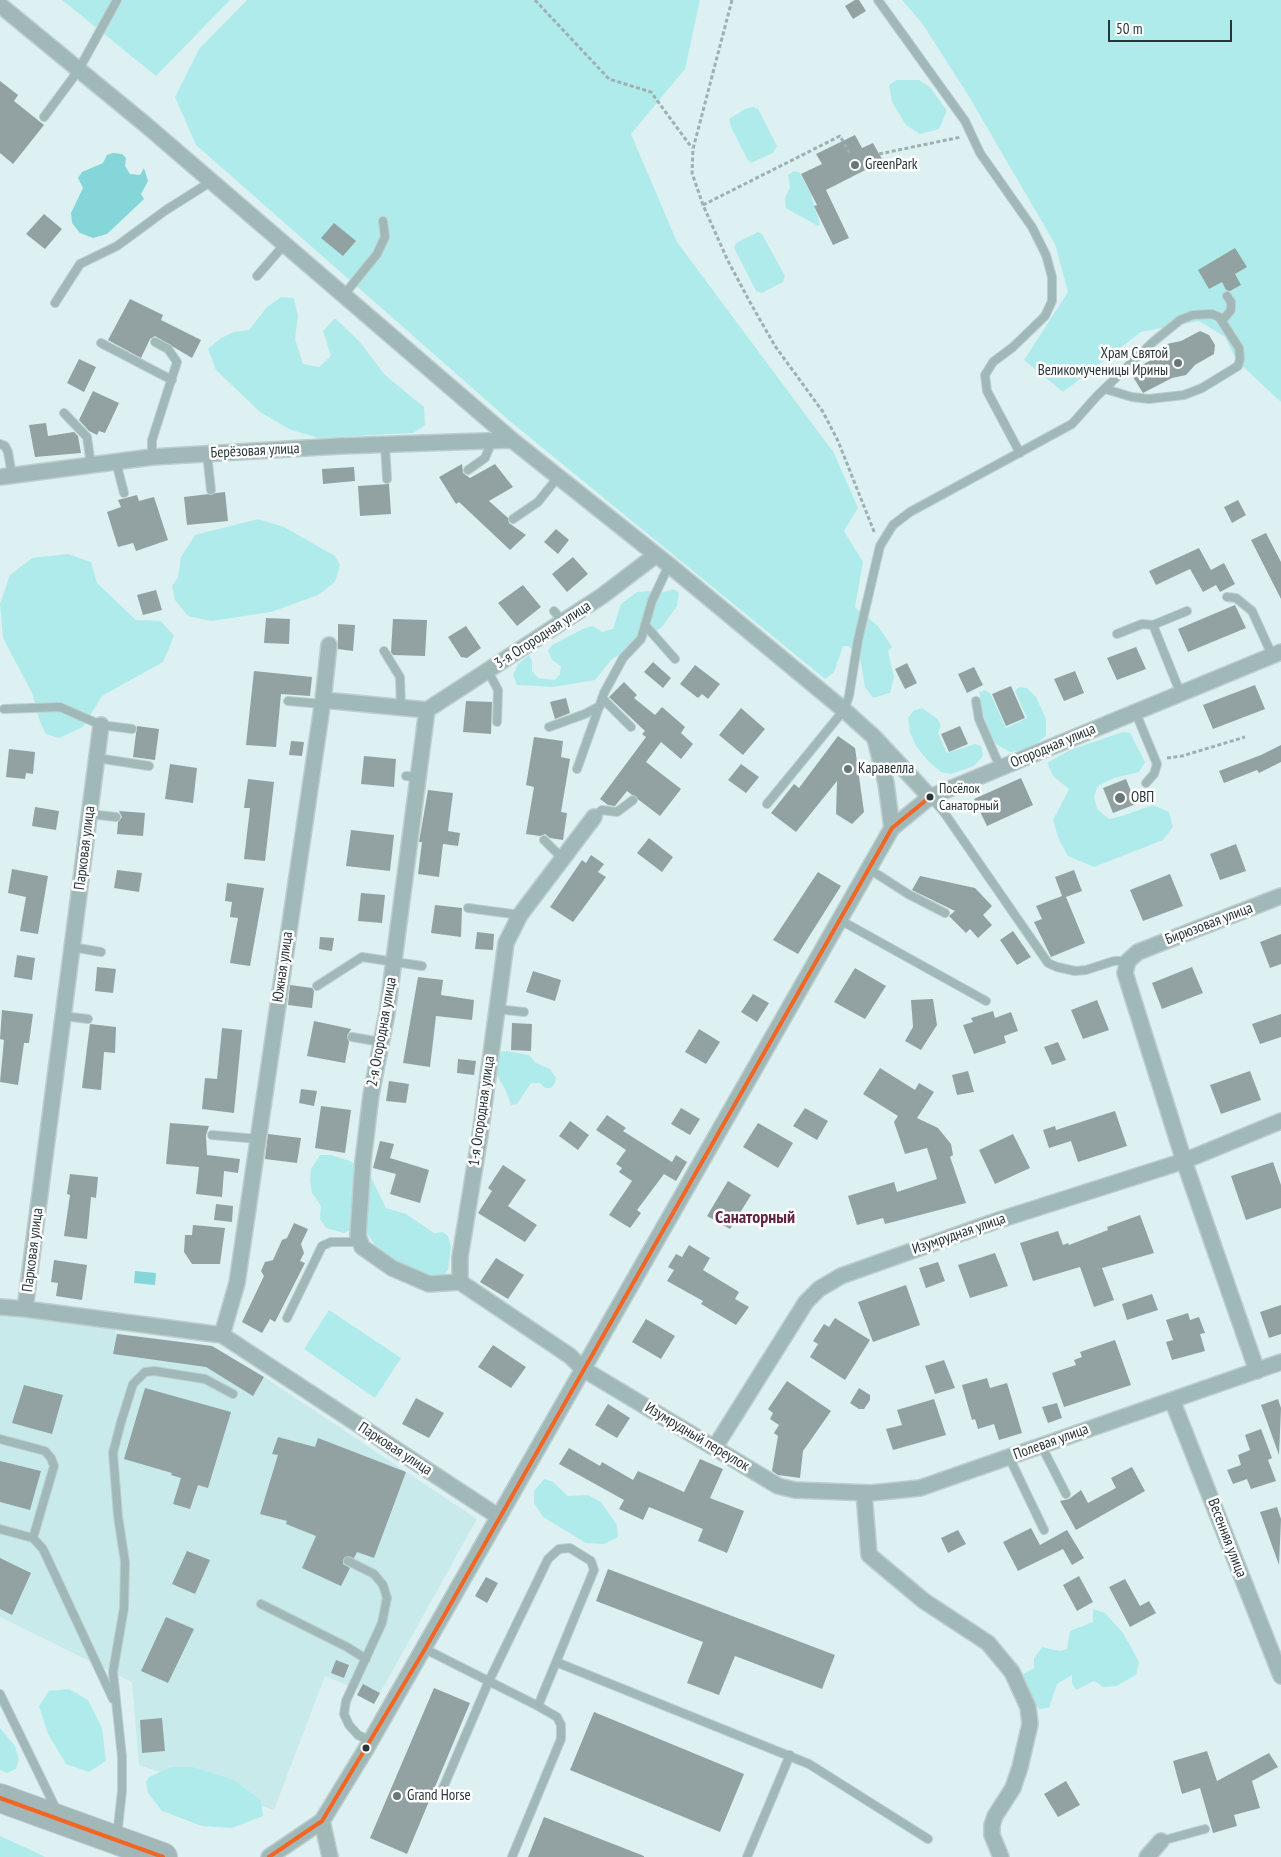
<!DOCTYPE html>
<meta charset="utf-8">
<style>
body{margin:0}
#map{position:relative;width:1281px;height:1857px;overflow:hidden;background:#ddf1f2;font-family:"PT Sans Narrow",sans-serif}
canvas{display:block}
.scale{position:absolute;left:1108px;top:20px;width:124px;height:22px;box-sizing:border-box;border:2px solid #283636;border-top:0;padding-left:6px;font-size:15px;line-height:18px;white-space:nowrap;color:#283636;-webkit-text-stroke:4px #fff;paint-order:stroke}
</style>
<div id="map">
<canvas width="1281" height="1857"></canvas>
<div class="scale">50 m</div>
</div>
<script>
const g = document.querySelector('canvas').getContext('2d');
g.lineJoin = 'round';
function fill(path, color) {
  g.fillStyle = color;
  g.fill(path, 'evenodd');
}
function toPath(rows) {
  const path = new Path2D();
  for (const r of rows) {
    path.moveTo(r[0], r[1]);
    for (let i = 2; i < r.length; i += 2) path.lineTo(r[i], r[i + 1]);
  }
  return path;
}
function strokePath(path, color, width, dash) {
  g.strokeStyle = color;
  g.lineWidth = width;
  g.lineCap = dash ? 'butt' : 'round';
  g.setLineDash(dash || []);
  g.stroke(path);
}
function drawText(font, color, halo, rows, align = 'center') {
  g.font = font + ' "PT Sans Narrow",sans-serif';
  g.lineWidth = 5;
  g.setLineDash([]);
  g.textBaseline = 'middle';
  g.strokeStyle = halo;
  g.fillStyle = color;
  for (const [text, x, y, turn = 0] of rows) {
    g.save();
    g.translate(x, y);
    g.rotate((+turn || 0) * Math.PI / 180);
    g.textAlign = isNaN(turn) ? turn : align;
    if (halo) g.strokeText(text, 0, 0);
    g.fillText(text, 0, 0);
    g.restore();
  }
}
fill(toPath([
 [0,1314,116,1328,115,1333,212,1346,264,1377,477,1519,374,1704,357,1695,359,1690,325,1676,274,1810,139,1765,132,1682,0,1617]
]), '#c9eaeb');
fill(toPath([
 [62,0,230,0,156,76],
 [247,0,700,0,685,69,631,134,677,242,834,453,858,508,844,531,863,562,855,607,878,626,892,647,888,651,894,677,890,693,873,698,865,687,860,658,849,646,843,646,834,672,825,679,511,422,196,145,175,97,199,49],
 [902,0,1281,0,1281,402,1237,361,1225,337,1199,321,1141,332,1063,392,1024,360,1068,292,1055,244,968,95,922,23],
 [897,80,919,80,930,87,947,111,939,129,920,134,906,125,892,102,889,85],
 [753,107,758,109,777,146,773,153,751,163,747,159,731,127,729,119,745,109],
 [794,171,799,172,811,194,820,225,818,226,786,208,785,198,790,187,788,175],
 [758,232,762,234,785,276,783,282,762,293,756,291,734,248,736,243],
 [281,297,294,298,298,316,295,339,303,364,319,367,331,356,323,331,335,318,360,342,385,375,424,407,425,425,413,433,318,438,289,429,260,412,216,370,208,349,221,338,234,332,249,330,267,307],
 [258,519,284,527,335,556,340,565,335,582,318,595,271,612,211,621,188,616,175,600,172,586,178,577,181,557,195,535],
 [68,554,91,562,97,583,136,620,161,621,174,636,163,662,102,696,83,727,59,738,46,734,40,722,32,693,3,638,0,604,10,575,32,558],
 [674,589,679,593,677,606,662,627,641,642,612,659,595,680,553,687,517,685,513,675,518,664,529,655,532,661,532,671,538,678,555,680,560,674,561,666,552,660,548,651,552,645,585,628,593,626,602,632,613,629,621,604,637,592,649,591,657,594],
 [1019,687,1027,688,1036,697,1046,719,1046,736,1029,749,1010,752,996,744,990,734,983,714,979,692,985,690,990,693,1006,728,1027,718,1015,691],
 [922,708,938,719,941,726,938,733,947,753,975,744,981,746,983,756,974,766,951,774,941,772,928,761,916,746,910,733,908,718,913,711],
 [1123,732,1130,733,1145,762,1139,772,1114,778,1098,786,1094,796,1097,809,1109,819,1125,815,1153,805,1169,812,1173,827,1163,840,1094,867,1068,856,1059,840,1053,820,1069,789,1053,776,1047,763,1070,750],
 [507,1051,529,1055,536,1063,550,1069,556,1078,555,1083,551,1088,545,1088,540,1083,531,1083,517,1104,511,1105,506,1091,497,1075,495,1063,499,1052],
 [320,1155,331,1155,350,1161,369,1173,386,1208,406,1214,434,1233,443,1232,448,1236,451,1246,448,1270,441,1278,426,1278,396,1263,377,1248,361,1225,344,1233,326,1228,320,1219,321,1206,312,1193,310,1181,311,1169],
 [329,1310,401,1358,375,1398,304,1349],
 [544,1479,553,1482,568,1496,588,1495,601,1502,617,1525,618,1537,604,1544,586,1543,543,1517,534,1503,534,1491],
 [1093,1609,1105,1613,1123,1633,1139,1662,1136,1675,1116,1686,1103,1687,1094,1681,1076,1690,1072,1683,1072,1675,1057,1684,1049,1708,1039,1709,1025,1690,1020,1676,1034,1668,1034,1658,1042,1647,1060,1651,1067,1649,1070,1631,1093,1622],
 [69,1689,88,1700,102,1728,106,1761,89,1772,66,1764,48,1734,39,1706,49,1691],
 [0,1728,15,1746,19,1759,16,1769,7,1773,0,1770],
 [171,1767,192,1767,232,1779,261,1800,263,1816,232,1828,202,1826,162,1811,148,1793,146,1781,149,1777],
 [0,1836,33,1851,45,1857,0,1857]
]), '#b0ebec');
fill(toPath([
 [113,153,122,154,126,158,125,166,130,174,140,175,144,168,148,181,141,194,144,199,107,234,93,238,80,233,72,223,71,213,83,188,78,178,82,172,103,163,107,155],
 [135,1271,156,1273,155,1285,134,1283]
]), '#84d6d8');
fill(toPath([
 [855,0,859,0,866,11,853,19,845,6],
 [0,81,18,95,14,101,44,125,13,164,0,153],
 [855,135,862,148,873,143,883,161,826,190,849,238,833,245,814,206,817,205,801,174,822,164,816,154],
 [44,214,62,229,45,249,26,234],
 [334,223,356,241,343,256,321,238],
 [1235,248,1247,267,1235,274,1241,285,1230,291,1226,290,1222,282,1209,289,1198,270],
 [130,299,163,315,161,320,201,340,192,358,155,336,150,339,141,358,108,340],
 [1200,331,1209,335,1215,345,1214,354,1195,365,1186,375,1172,378,1143,393,1130,372,1158,356,1167,344,1181,341],
 [79,359,96,367,84,392,67,383],
 [93,391,119,403,105,433,99,431,97,435,89,431,79,420],
 [46,423,48,436,74,432,78,436,81,453,35,457,29,425],
 [462,464,463,473,470,478,495,464,513,487,489,501,508,518,509,523,526,535,510,550,459,502,456,504,439,477],
 [354,467,355,481,323,484,322,469],
 [389,484,391,514,360,516,358,486],
 [225,492,228,521,187,525,184,497],
 [137,495,139,501,154,497,168,540,136,551,133,543,118,547,107,512,121,507,118,500],
 [1238,500,1246,515,1232,523,1224,507],
 [556,529,569,540,558,554,544,542],
 [1266,533,1281,562,1281,599,1251,540],
 [1199,548,1211,570,1224,563,1235,584,1220,592,1216,585,1203,592,1190,569,1156,585,1149,571],
 [573,557,588,574,567,592,552,574],
 [523,585,541,607,517,626,498,603],
 [156,590,162,610,143,615,137,595],
 [1235,605,1246,628,1188,652,1178,629],
 [266,618,290,619,289,644,264,643],
 [393,619,427,620,425,656,393,655,391,652],
 [338,624,355,625,353,651,338,649],
 [466,626,481,648,467,658,461,657,448,637],
 [1136,647,1146,669,1117,680,1107,658],
 [653,662,671,678,663,688,644,672],
 [907,663,917,683,905,689,895,669],
 [695,665,720,684,708,699,702,694,698,698,680,684],
 [974,667,983,685,967,693,958,674],
 [254,671,312,677,310,696,281,694,276,747,246,745],
 [1075,671,1084,693,1064,701,1054,679],
 [624,682,637,695,634,698,655,715,662,707,685,727,681,733,693,744,681,759,661,742,646,762,681,789,660,816,627,791,615,806,608,805,600,799,646,737,642,734,645,731,609,697],
 [1255,685,1265,709,1213,729,1203,705],
 [1011,686,1025,718,1006,726,992,694],
 [566,698,570,713,555,719,550,702],
 [466,701,492,702,491,734,463,732],
 [741,708,765,729,743,755,719,735],
 [137,726,159,729,155,760,133,757],
 [960,726,968,744,949,752,941,734],
 [838,736,855,748,864,812,852,824,836,814,837,781,796,832,771,813,794,784,799,788],
 [534,737,563,741,561,757,570,759,561,812,567,813,563,840,550,838,545,834,540,836,526,834,534,787,526,785],
 [291,741,304,742,302,756,289,755],
 [1281,745,1281,762,1259,773,1257,770,1224,783,1219,771,1261,755],
 [9,749,35,752,33,774,26,773,25,779,6,777],
 [364,756,396,759,394,787,361,784],
 [170,764,197,768,193,803,165,799],
 [741,764,759,777,746,793,728,780],
 [1021,778,1033,805,987,826,974,799],
 [248,779,274,782,265,861,244,859,250,808,244,808],
 [1126,779,1136,804,1113,813,1103,788],
 [428,790,453,793,448,831,460,833,458,846,443,844,439,877,418,874,422,842,419,842],
 [35,807,59,811,56,830,32,826],
 [119,811,145,813,143,836,117,834,118,822,122,817],
 [351,830,394,835,390,871,346,866],
 [649,838,673,857,662,872,637,853],
 [1236,844,1246,871,1220,880,1210,854],
 [591,855,604,864,598,872,606,877,573,922,550,907,582,860,586,863],
 [12,869,48,876,38,934,20,931,26,897,8,893],
 [117,870,142,873,139,892,114,888],
 [1074,870,1082,891,1066,897,1085,943,1051,957,1034,922,1042,919,1036,906,1062,896,1055,877],
 [818,872,841,886,798,954,773,940],
 [1170,874,1183,906,1143,921,1130,890],
 [920,876,975,888,992,906,983,915,992,925,978,938,970,929,966,933,949,916,955,911,912,890],
 [227,883,264,888,250,966,230,963,238,918,230,917,232,902,225,901],
 [361,893,385,895,382,923,358,921],
 [435,905,462,908,461,937,431,933],
 [1013,931,1031,957,1017,965,1000,940],
 [477,932,494,934,493,950,475,949],
 [1281,934,1281,964,1270,968,1260,942],
 [320,937,334,938,332,951,319,949],
 [17,955,35,958,32,980,14,977],
 [97,967,116,969,113,993,95,991],
 [1192,967,1203,993,1162,1009,1152,983],
 [855,968,886,986,865,1019,834,1002],
 [533,971,561,980,555,1001,526,992],
 [418,977,443,980,441,995,474,1000,472,1020,436,1016,430,1067,403,1063],
 [290,985,312,988,314,991,312,1008,288,1005],
 [753,994,769,1003,757,1022,741,1012],
 [933,999,937,1025,921,1050,905,1041,913,1027,911,1000],
 [1097,1000,1109,1030,1083,1039,1071,1010],
 [2,1010,33,1014,29,1043,24,1043,18,1085,0,1082,4,1040,0,1039],
 [993,1011,995,1018,1011,1012,1018,1031,1004,1036,1006,1043,974,1054,963,1025,973,1022,971,1018],
 [1281,1014,1281,1037,1260,1044,1252,1024],
 [314,1021,351,1029,347,1036,349,1042,345,1063,307,1056],
 [512,1023,532,1024,531,1051,511,1050],
 [90,1024,116,1027,115,1053,104,1052,101,1090,82,1088],
 [222,1028,242,1030,234,1113,202,1109,205,1078,217,1079],
 [699,1029,720,1042,706,1064,685,1052],
 [1058,1042,1066,1060,1052,1065,1044,1047],
 [458,1059,476,1061,474,1075,457,1073],
 [880,1068,915,1090,919,1083,934,1092,917,1118,938,1128,951,1144,953,1155,950,1157,966,1203,885,1224,883,1218,857,1225,848,1196,894,1182,897,1192,937,1179,927,1148,905,1154,894,1122,898,1116,863,1094],
 [968,1071,974,1092,957,1095,952,1075],
 [1250,1071,1261,1100,1221,1114,1210,1085],
 [389,1081,409,1084,406,1103,386,1101],
 [301,1089,317,1091,314,1106,299,1103],
 [321,1106,351,1110,345,1153,315,1148],
 [681,1108,700,1119,690,1135,671,1124],
 [805,1108,828,1121,817,1140,793,1126],
 [1115,1111,1127,1146,1078,1162,1071,1141,1049,1148,1043,1130,1055,1126,1056,1130],
 [607,1115,626,1128,623,1131,672,1162,676,1155,687,1162,676,1181,664,1174,637,1210,641,1213,630,1228,609,1215,632,1181,619,1172,622,1168,616,1164,626,1150,596,1130],
 [570,1121,589,1135,578,1150,559,1136],
 [170,1123,209,1126,206,1135,207,1155,240,1159,238,1173,224,1171,222,1197,196,1194,199,1167,166,1164],
 [758,1123,793,1143,778,1168,743,1147],
 [268,1134,301,1138,297,1163,265,1159],
 [1013,1134,1030,1168,995,1184,979,1150],
 [380,1141,394,1144,390,1158,429,1170,420,1203,390,1194,396,1174,373,1168],
 [1273,1162,1281,1185,1281,1208,1246,1220,1231,1176],
 [503,1165,526,1180,508,1206,537,1225,525,1242,478,1213,492,1191,488,1188],
 [70,1174,98,1177,96,1198,91,1197,87,1239,64,1236,70,1195,67,1194],
 [728,1181,751,1195,730,1229,707,1216],
 [216,1204,233,1206,232,1222,214,1220],
 [1140,1215,1154,1253,1102,1268,1114,1300,1094,1307,1080,1267,1033,1281,1020,1243,1058,1231,1063,1245,1068,1243,1069,1245,1108,1230,1107,1227],
 [294,1223,308,1229,301,1244,304,1253,300,1261,305,1263,275,1322,270,1319,262,1333,242,1322,264,1276,261,1271,265,1262,273,1260,282,1240,287,1238],
 [193,1225,225,1228,220,1264,192,1264,184,1252,185,1235,192,1235],
 [689,1245,710,1258,703,1270,739,1292,735,1299,749,1307,736,1325,701,1304,703,1301,667,1281,674,1270,668,1267,676,1254,682,1257],
 [995,1253,1008,1286,970,1298,958,1265],
 [496,1258,524,1275,508,1299,480,1282],
 [54,1260,87,1265,82,1300,56,1296,58,1283,51,1282],
 [938,1262,945,1281,926,1288,919,1268],
 [906,1285,920,1325,873,1342,858,1302],
 [1152,1294,1158,1310,1127,1320,1122,1304],
 [1281,1305,1281,1334,1269,1338,1260,1312],
 [1188,1313,1190,1320,1199,1317,1205,1333,1200,1334,1205,1351,1172,1360,1166,1342,1173,1340,1166,1320],
 [835,1318,870,1340,845,1380,810,1357,818,1344,813,1341,824,1324,829,1327],
 [646,1319,675,1336,661,1359,632,1342],
 [117,1334,212,1346,264,1377,253,1396,206,1367,113,1354],
 [1115,1340,1131,1385,1064,1407,1052,1373,1076,1365,1074,1360,1082,1357,1080,1352],
 [493,1345,526,1367,511,1388,478,1367],
 [944,1360,955,1388,935,1394,925,1366],
 [987,1378,990,1388,1007,1383,1022,1433,999,1440,994,1424,978,1429,975,1419,972,1420,962,1385],
 [787,1381,831,1411,803,1451,800,1478,778,1475,772,1471,778,1436,774,1433,779,1425,770,1419,773,1413,768,1409],
 [24,1385,63,1395,52,1434,12,1423],
 [145,1388,231,1412,208,1488,198,1485,190,1509,173,1504,181,1478,171,1475,172,1473,124,1459],
 [859,1388,870,1395,870,1400,864,1409,859,1409,850,1403],
 [416,1398,444,1413,429,1438,402,1424],
 [934,1399,946,1435,893,1450,886,1429,902,1425,897,1410],
 [1278,1399,1281,1408,1279,1455,1261,1405],
 [1057,1403,1062,1418,1048,1423,1042,1407],
 [608,1404,630,1418,617,1438,595,1425],
 [1261,1429,1272,1458,1268,1460,1276,1481,1251,1489,1247,1479,1233,1484,1227,1470,1241,1465,1238,1455,1250,1450,1245,1435],
 [278,1437,315,1447,318,1438,406,1472,374,1558,357,1552,354,1558,345,1557,343,1564,350,1568,341,1586,302,1568,316,1536,286,1524,287,1521,260,1514,278,1455,272,1454],
 [569,1448,600,1466,602,1462,633,1480,638,1471,684,1492,700,1459,723,1469,710,1498,744,1511,727,1553,698,1541,703,1529,649,1507,643,1520,619,1509,624,1500,559,1464],
 [0,1461,41,1471,30,1510,0,1502],
 [1132,1467,1145,1491,1076,1530,1060,1501,1069,1499,1081,1490,1088,1503,1116,1488,1111,1478],
 [1277,1507,1281,1519,1279,1565,1260,1512],
 [1031,1528,1040,1545,1067,1530,1084,1558,1072,1565,1063,1549,1018,1571,1003,1542],
 [958,1530,966,1544,948,1553,941,1538],
 [187,1551,210,1560,195,1594,172,1584],
 [0,1558,31,1573,12,1615,0,1609],
 [608,1569,835,1655,822,1689,735,1656,719,1695,687,1683,703,1642,596,1601],
 [1079,1576,1093,1602,1077,1611,1063,1585],
 [486,1577,498,1583,487,1603,475,1596],
 [1125,1579,1140,1606,1149,1601,1156,1613,1130,1627,1109,1587],
 [166,1617,194,1629,168,1683,141,1671],
 [336,1660,349,1665,344,1678,331,1673],
 [363,1684,380,1693,374,1704,357,1695],
 [434,1688,470,1703,407,1854,370,1838],
 [594,1712,744,1774,720,1832,570,1770],
 [162,1718,165,1751,142,1753,140,1720],
 [1207,1751,1217,1781,1269,1753,1278,1767,1252,1781,1260,1808,1234,1815,1237,1826,1213,1833,1200,1788,1182,1794,1173,1761],
 [1066,1781,1080,1805,1058,1817,1044,1794],
 [544,1817,644,1856,644,1857,528,1857]
]), '#92a2a2');
const lane = toPath([
 [878,0,965,121,980,153,1032,227,1046,255,1052,277,1052,301,1045,316,1013,347,993,362,985,375,987,391,1020,453],
 [44,117,78,71,117,0],
 [257,276,284,245],
 [343,296,377,254,385,237,383,221],
 [55,303,80,264,117,246,166,210,212,181],
 [1222,321,1231,310,1231,302,1227,296],
 [101,343,172,380],
 [64,413,87,437,91,465],
 [0,444,5,446,8,452,12,475],
 [385,444,387,479],
 [207,454,211,490],
 [152,457,152,440,177,362,168,349,155,342],
 [116,462,124,493],
 [468,470,485,458,492,441],
 [513,519,538,502,558,477],
 [1227,597,1236,598,1252,611,1272,655],
 [554,611,563,622],
 [645,625,675,659],
 [1117,634,1142,624,1153,625],
 [384,651,400,677,401,708],
 [488,671,498,690,497,722],
 [1180,692,1153,625,1187,611],
 [602,698,631,727],
 [288,701,322,704],
 [976,701,979,719,1000,767],
 [4,709,60,707,101,725,132,729],
 [1135,711,1157,764,1154,774,1146,783],
 [549,727,585,714,600,706],
 [97,758,149,766],
 [577,769,604,693,623,658,641,639,652,601,669,565],
 [406,776,418,777],
 [930,797,943,811,1048,963,1057,967,1075,971,1086,970,1114,961,1128,961],
 [767,804,844,710,849,696,858,640,880,546,893,525,910,512,1072,424,1097,396,1153,342,1180,320,1193,315,1212,314,1219,317,1239,348,1240,359,1238,366,1202,388,1184,395,1149,399,1132,397,1105,389],
 [89,814,116,817],
 [594,817,602,810,617,812,633,800],
 [544,840,563,859],
 [869,869,908,894,945,913],
 [468,908,520,915],
 [840,920,986,1001],
 [72,947,101,952],
 [317,986,362,957,422,966],
 [496,1009,524,1012],
 [63,1016,88,1019],
 [352,1037,381,1042],
 [212,1135,258,1139],
 [287,1318,322,1246,331,1242,359,1242],
 [0,1439,45,1451,51,1458,54,1466,33,1538],
 [1041,1445,1066,1494],
 [1009,1457,1044,1530],
 [0,1529,33,1538,43,1549,113,1699],
 [348,1561,374,1574,383,1585,387,1598,382,1623,346,1701,344,1714,349,1725,358,1735,371,1741],
 [261,1604,347,1647,366,1659],
 [425,1649,538,1706,557,1717,561,1725,561,1739,512,1857],
 [556,1662,809,1764,928,1839],
 [0,1694,57,1811],
 [443,1788,488,1683,548,1559,559,1549,570,1548,591,1561,594,1570,538,1706],
 [117,1836,122,1791,122,1757,113,1672,124,1608,125,1562,118,1516,113,1453,121,1422,133,1384,145,1372,154,1371,205,1379,233,1394],
 [1161,1841,1205,1829],
 [747,1857,790,1755]
]);
const street = toPath([
 [0,5,146,125,512,440,669,565,844,710,874,737,930,797],
 [0,477,152,457,340,446,512,440],
 [323,700,329,645],
 [427,710,387,1013,371,1095,363,1161,358,1235,362,1247,392,1268,429,1284,460,1282],
 [427,710,602,596,656,555],
 [101,725,25,1309,222,1335,499,1517],
 [875,739,886,783,892,828],
 [594,817,520,915,506,943,480,1135,460,1257,460,1282,570,1356,583,1369,778,1486,795,1490,871,1493,920,1488,1281,1362],
 [0,1307,25,1309],
 [222,1335,237,1283,323,700,427,710],
 [1257,1371,1184,1161,1125,973,1128,961,1138,952,1281,896],
 [1172,1400,1281,1676],
 [715,1447,806,1302,819,1289,841,1276,996,1221,1184,1161,1281,1121],
 [864,1493,869,1555,924,1601,988,1643,1012,1672,1028,1707,1030,1724,1020,1767,1013,1788,995,1816,992,1825,992,1835,1001,1857],
 [322,1821,330,1857],
 [269,1857,322,1821,366,1749,892,828,930,797,1281,652],
 [1147,1857,1161,1841]
]);
const highway = toPath([
 [0,1798,163,1857]
]);
strokePath(lane, '#bececf', 10);
strokePath(street, '#bececf', 18);
strokePath(highway, '#bececf', 30);
strokePath(toPath([
 [535,0,609,79,651,92,692,148],
 [732,0,693,149,692,173,703,205,728,261,751,304,775,346,823,412,838,441,875,534],
 [879,154,961,137],
 [703,205,840,136,850,154],
 [1167,758,1182,756,1245,737]
]), '#9eb0b1', 3, [4, 2.5]);
strokePath(lane, '#a0b8b8', 8);
strokePath(street, '#a0b8b8', 15);
strokePath(highway, '#a1b7b8', 28);
strokePath(toPath([
 [0,1798,163,1857],
 [269,1857,322,1821,425,1649,892,828,930,797]
]), '#f26522', 4);
for (const [x, y, r, color] of [
 [855,165,5,"#677778"],
 [1178,363,5,"#677778"],
 [848,769,5,"#677778"],
 [930,797,4.5,"#283636"],
 [1120,798,6,"#677778"],
 [366,1748,4.5,"#283636"],
 [397,1796,5,"#677778"]
]) {
  const dot = new Path2D();
  dot.arc(x, y, r, 0, 2 * Math.PI);
  g.fillStyle = color;
  g.fill(dot);
  strokePath(dot, '#fff', 2);
}
drawText('14px', '#283636', '#fff', [
 ["Посёлок",939,789],
 ["Санаторный",939,806]
], 'left');
drawText('15px', '#283636', '#fff', [
 ["GreenPark",865,165],
 ["Храм Святой",1168,354,"right"],
 ["Великомученицы Ирины",1168,371,"right"],
 ["Каравелла",858,769],
 ["ОВП",1131,798],
 ["Grand Horse",407,1796]
], 'left');
drawText('15px', '#283636', '#fff', [
 ["Берёзовая улица",255,451,-3],
 ["3-я Огородная улица",543,635,-33],
 ["Огородная улица",1053,746,-23],
 ["Парковая улица",85,848,-83],
 ["Бирюзовая улица",1209,924,-21],
 ["Южная улица",283,967,-82],
 ["2-я Огородная улица",382,1032,-80],
 ["1-я Огородная улица",482,1111,-82],
 ["Изумрудная улица",959,1234,-19],
 ["Парковая улица",33,1250,-83],
 ["Изумрудный переулок",697,1437,31],
 ["Полевая улица",1051,1442,-20],
 ["Парковая улица",395,1449,33],
 ["Весенняя улица",1227,1538,69]
]);
drawText('bold 18px', '#612346', '#fff', [
 ["Санаторный",755,1218]
]);
</script>
